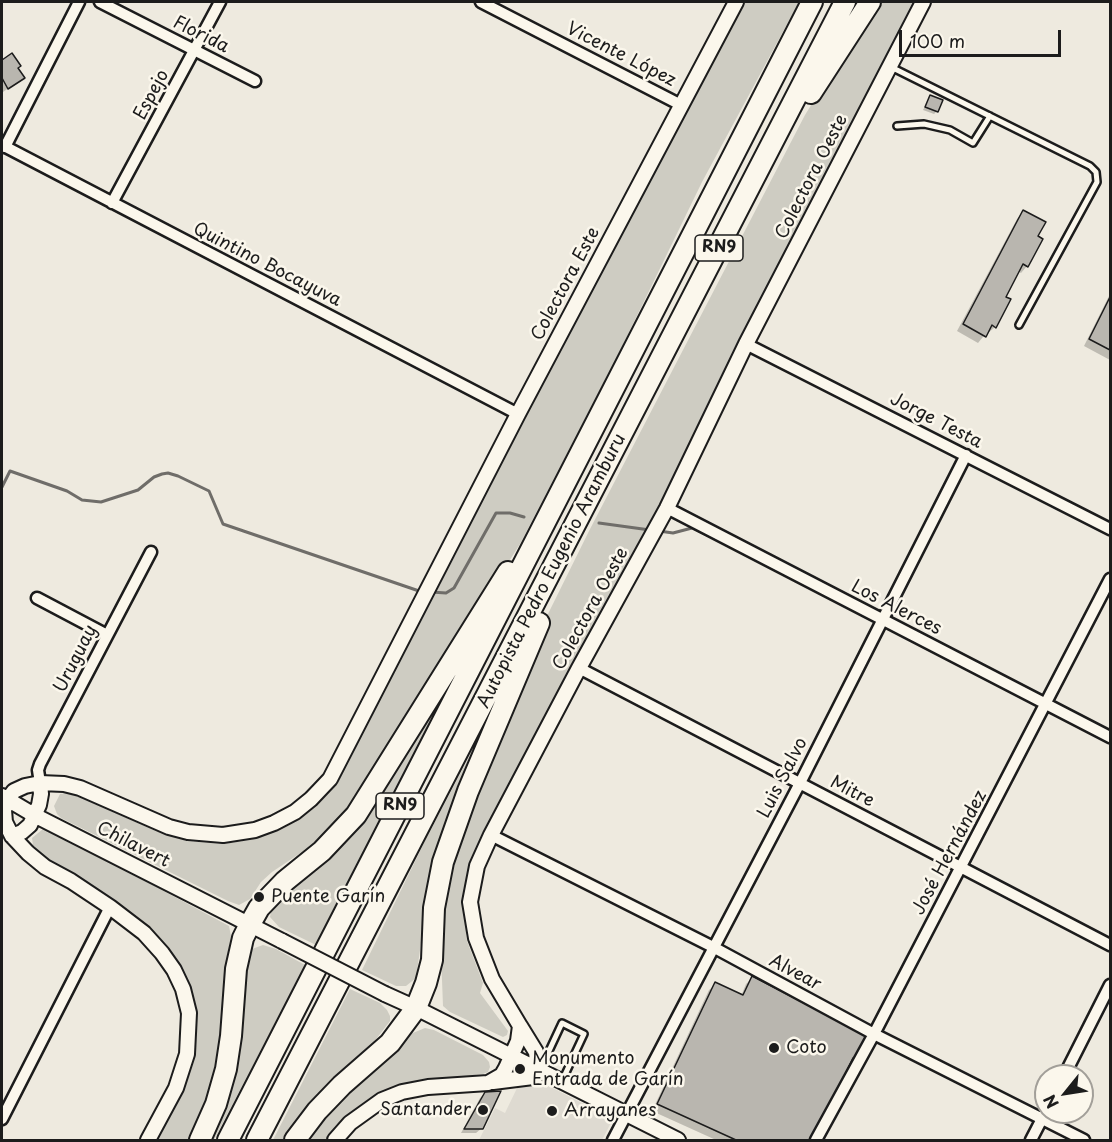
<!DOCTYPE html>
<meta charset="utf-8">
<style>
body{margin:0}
#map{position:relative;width:1112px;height:1142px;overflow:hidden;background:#eeeadf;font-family:"Playpen Sans",sans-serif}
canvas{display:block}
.frame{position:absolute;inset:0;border:3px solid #1c1c1c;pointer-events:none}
.north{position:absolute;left:1034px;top:1064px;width:60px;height:60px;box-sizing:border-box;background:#fbf7ec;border:2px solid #a29f99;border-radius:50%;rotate:240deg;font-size:16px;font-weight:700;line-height:24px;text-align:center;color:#1c1c1c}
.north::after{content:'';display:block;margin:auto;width:21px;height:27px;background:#1c1c1c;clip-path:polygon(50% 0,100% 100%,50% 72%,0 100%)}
.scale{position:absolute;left:899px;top:30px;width:162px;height:27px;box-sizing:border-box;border:3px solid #1c1c1c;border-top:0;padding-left:8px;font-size:18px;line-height:21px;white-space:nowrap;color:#1c1c1c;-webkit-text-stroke:4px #fbf7ec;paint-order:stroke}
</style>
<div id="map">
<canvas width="1112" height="1142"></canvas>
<div class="frame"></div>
<div class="north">N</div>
<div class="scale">100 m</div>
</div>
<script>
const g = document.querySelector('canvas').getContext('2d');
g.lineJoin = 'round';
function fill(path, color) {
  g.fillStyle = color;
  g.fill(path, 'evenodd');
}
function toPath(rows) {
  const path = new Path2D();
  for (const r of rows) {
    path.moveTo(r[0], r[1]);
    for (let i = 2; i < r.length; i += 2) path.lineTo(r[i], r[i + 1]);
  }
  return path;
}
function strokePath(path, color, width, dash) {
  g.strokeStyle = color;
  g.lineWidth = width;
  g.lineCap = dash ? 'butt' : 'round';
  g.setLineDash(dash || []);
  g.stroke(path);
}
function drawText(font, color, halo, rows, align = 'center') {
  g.font = font + ' "Playpen Sans",sans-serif';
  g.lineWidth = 5;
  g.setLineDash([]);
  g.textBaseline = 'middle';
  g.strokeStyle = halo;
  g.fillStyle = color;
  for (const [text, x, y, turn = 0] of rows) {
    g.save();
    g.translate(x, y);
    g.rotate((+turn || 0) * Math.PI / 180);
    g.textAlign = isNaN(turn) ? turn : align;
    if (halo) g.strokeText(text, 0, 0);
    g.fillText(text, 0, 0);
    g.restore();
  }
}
fill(toPath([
 [545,1084,613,1119,602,1140,479,1140,495,1108,505,1113,518,1086]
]), '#dedad1');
fill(toPath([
 [743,2,799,2,702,182,616,359,520,544,370,779,339,821,302,852,272,872,261,882,250,899,239,905,228,901,61,818,57,814,54,806,60,794,66,793,80,797,156,831,187,841,223,844,250,840,277,831,312,808,331,790,346,766,493,478],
 [875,2,917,2,733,350,644,539,569,668,475,857,464,907,467,941,483,983,480,993,508,1031,507,1035,503,1037,450,1012,443,1006,439,901,450,851,546,618,589,531,805,115],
 [462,654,457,674,316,945,279,927,270,917,272,906,334,844],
 [506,686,429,887,416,978,406,986,396,986,362,970,424,843],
 [43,829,50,830,229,926,231,936,224,973,224,1024,209,1099,193,1140,155,1140,190,1069,195,1052,197,1028,188,987,119,907,87,883,51,866,37,852,33,845,32,838],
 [263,945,276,949,305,965,214,1140,205,1140,247,956,252,949],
 [350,989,380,1003,387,1010,390,1016,390,1021,363,1056,288,1140,273,1140],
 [425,1028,434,1030,483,1055,489,1062,490,1067,488,1072,483,1074,432,1080,406,1086,375,1097,357,1108,335,1126,326,1140,300,1140,363,1073,392,1055,408,1035]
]), '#ceccc2');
fill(toPath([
 [12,55,23,78,3,92,2,90,2,62],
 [930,97,937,111,934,114,923,110],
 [1023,212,1036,237,1027,266,1021,273,1018,271,1004,297,995,327,988,333,987,332,978,343,957,331,1017,219],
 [1110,294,1110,360,1084,346],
 [752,978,856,1059,848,1065,811,1140,716,1140,652,1111,709,990,716,984,741,996,746,984],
 [485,1093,482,1128,476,1133,461,1133,480,1098]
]), '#0003');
strokePath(toPath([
 [2,487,10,471,67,491,82,500,101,502,138,490,154,477,162,474,168,473,178,476,209,491,223,524,422,592],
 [599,523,650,530],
 [659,531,673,533,692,528,711,537],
 [431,592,446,593,454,588,496,513,510,513,524,517]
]), '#6f6d69', 3);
const building = toPath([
 [12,53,21,66,18,68,25,78,8,89,2,78,2,60,12,53],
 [930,95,943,100,938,112,925,107,930,95],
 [1023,210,1046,222,1038,236,1043,239,1028,267,1023,264,1006,297,1011,299,996,328,992,325,986,337,963,324,1023,210],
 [1110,297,1110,350,1089,339,1110,297],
 [752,976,870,1037,857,1059,853,1058,813,1140,736,1140,657,1104,715,982,743,995,752,976],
 [501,1091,483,1129,464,1129,485,1092,501,1091]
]);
fill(building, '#b9b6af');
strokePath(building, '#1c1c1c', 1.5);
const service = toPath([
 [891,67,1090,166,1096,172,1097,182,1019,325],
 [897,126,924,124,950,130,973,143,990,116],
 [541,1068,562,1023,584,1034,562,1081]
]);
const minor = toPath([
 [100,2,255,81],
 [481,2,681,105],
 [2,145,518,414],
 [5,147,79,2],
 [112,203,220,2],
 [746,344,1110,529],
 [667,508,1110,737],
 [37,598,107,635],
 [579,668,1110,945],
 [40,783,38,770,40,764,151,552],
 [491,835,713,947,874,1034,1084,1140],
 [1064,1076,1110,985],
 [2,1119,110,907],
 [613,1140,800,783,966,455],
 [816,1140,874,1034,1110,579],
 [1031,1140,1046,1111]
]);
const tertiary = toPath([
 [2,796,34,815,282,941],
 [12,836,22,832,30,825,39,805,41,794,40,783],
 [385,994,416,1008,678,1140],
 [520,1026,536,1052,538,1071],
 [493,1082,533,1077,538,1071],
 [148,1140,176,1088,187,1054,189,1013,183,989,174,970,162,953,144,933,110,907,71,881,45,867,28,853,12,836,5,822,4,810,8,799,14,791,25,786,40,783,64,784,80,788,169,827,188,832,223,835,255,830,274,823,295,812,311,799,330,779,518,414,736,2],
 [335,1140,350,1123,382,1100,402,1092,428,1087,488,1083,502,1075,506,1068,518,1041,520,1026,492,979,476,938,470,902,477,866,491,835,579,668,667,508,746,344,923,2]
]);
const motorway = toPath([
 [811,93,870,2],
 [200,1140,216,1104,226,1069,231,1036,236,969,243,938,250,924,259,908,285,881,322,851,356,815,508,572],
 [228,1140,812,2],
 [257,1140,845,2],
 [295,1140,317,1111,342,1085,390,1043,416,1008,426,983,432,960,434,908,443,862,468,791,539,623]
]);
strokePath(service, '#1c1c1c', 10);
strokePath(minor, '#1c1c1c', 15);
strokePath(tertiary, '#1c1c1c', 18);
strokePath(motorway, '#1c1c1c', 24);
strokePath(service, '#fbf7ec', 5);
strokePath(minor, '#fbf7ec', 10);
strokePath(tertiary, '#fbf7ec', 14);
strokePath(motorway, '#fbf7ec', 20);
const tertiaryBridge = toPath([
 [282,941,385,994]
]);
strokePath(tertiaryBridge, '#1c1c1c', 18, []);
strokePath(tertiaryBridge, '#fbf7ec', 14);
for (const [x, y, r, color] of [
 [259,897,6,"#1c1c1c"],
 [774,1048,6,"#1c1c1c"],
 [520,1069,6,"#1c1c1c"],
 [483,1110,6,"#1c1c1c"],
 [552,1111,6,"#1c1c1c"]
]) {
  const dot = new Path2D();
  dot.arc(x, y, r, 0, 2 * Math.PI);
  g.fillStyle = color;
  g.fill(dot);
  strokePath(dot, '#fbf7ec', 2);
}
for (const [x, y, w] of [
 [719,248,48],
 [400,806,48]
]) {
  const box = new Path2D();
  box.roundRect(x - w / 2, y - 13, w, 26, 4.5);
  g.fillStyle = '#fbf7ec';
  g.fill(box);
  strokePath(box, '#1c1c1c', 1.5);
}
drawText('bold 16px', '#1c1c1c', null, [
 ["RN9",719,248],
 ["RN9",400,806]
]);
drawText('18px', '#1c1c1c', '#fbf7ec', [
 ["Florida",201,35,27],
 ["Vicente López",621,55,27],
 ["Espejo",152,95,-62],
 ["Colectora Oeste",812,177,-63],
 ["Quintino Bocayuva",267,265,27],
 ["Colectora Este",566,284,-62],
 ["Jorge Testa",936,421,27],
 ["Autopista Pedro Eugenio Aramburu",552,571,-63],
 ["Los Alerces",896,608,27],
 ["Colectora Oeste",591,609,-61],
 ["Uruguay",76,659,-63],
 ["Luis Salvo",783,778,-63],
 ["Mitre",852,792,27],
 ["Chilavert",133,845,27],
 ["José Hernández",950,853,-62],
 ["Alvear",795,973,28]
]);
drawText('18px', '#1c1c1c', '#fbf7ec', [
 ["Puente Garín",271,897],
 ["Coto",786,1048],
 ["Monumento",532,1059],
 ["Entrada de Garín",532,1080],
 ["Santander",471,1110,"right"],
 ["Arrayanes",564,1111]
], 'left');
</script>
